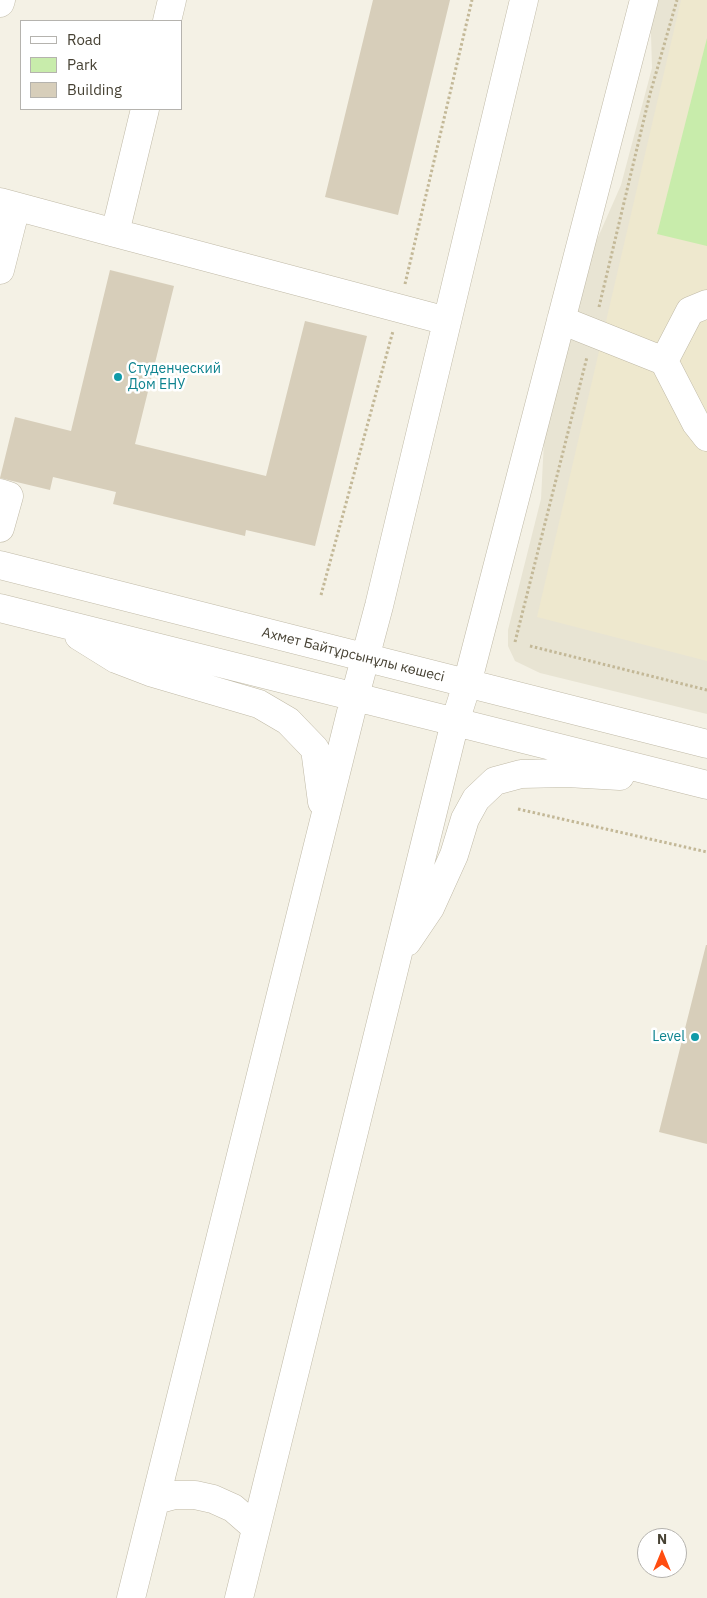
<!DOCTYPE html>
<meta charset="utf-8">
<style>
body{margin:0}
#map{position:relative;width:707px;height:1598px;overflow:hidden;background:#f4f1e5;font-family:"IBM Plex Sans",sans-serif}
canvas{display:block}
.legend{position:absolute;left:20px;top:20px;width:162px;height:90px;box-sizing:border-box;background:#fff;border:1px solid #b5b3ae;margin:0;padding:6px 9px;list-style:none;font-size:15px;color:#474234}
.legend li{display:flex;align-items:center;gap:10px;height:25px}
.legend b{width:25px;border:1px solid #b5b3ae}
.north{position:absolute;left:637px;top:1528px;width:50px;height:50px;box-sizing:border-box;background:#fff;border:1px solid #b5b3ae;border-radius:50%;rotate:0deg;font-size:14px;font-weight:700;line-height:20px;text-align:center;color:#474234}
.north::after{content:'';display:block;margin:auto;width:18px;height:22px;background:#ff4d11;clip-path:polygon(50% 0,100% 100%,50% 72%,0 100%)}
</style>
<div id="map">
<canvas width="707" height="1598"></canvas>
<ul class="legend">
<li><b style="height:6px;background:#fff"></b>Road</li>
<li><b style="height:14px;background:#c8ecab"></b>Park</li>
<li><b style="height:14px;background:#d7ceba"></b>Building</li>
</ul>
<div class="north">N</div>
</div>
<script>
const g = document.querySelector('canvas').getContext('2d');
g.lineJoin = 'round';
function fill(path, color) {
  g.fillStyle = color;
  g.fill(path, 'evenodd');
}
function toPath(rows) {
  const path = new Path2D();
  for (const r of rows) {
    path.moveTo(r[0], r[1]);
    for (let i = 2; i < r.length; i += 2) path.lineTo(r[i], r[i + 1]);
  }
  return path;
}
function strokePath(path, color, width, dash) {
  g.strokeStyle = color;
  g.lineWidth = width;
  g.lineCap = dash ? 'butt' : 'round';
  g.setLineDash(dash || []);
  g.stroke(path);
}
function drawText(font, color, halo, rows, align = 'center') {
  g.font = font + ' "IBM Plex Sans",sans-serif';
  g.lineWidth = 5;
  g.setLineDash([]);
  g.textBaseline = 'middle';
  g.strokeStyle = halo;
  g.fillStyle = color;
  for (const [text, x, y, turn = 0] of rows) {
    g.save();
    g.translate(x, y);
    g.rotate((+turn || 0) * Math.PI / 180);
    g.textAlign = isNaN(turn) ? turn : align;
    if (halo) g.strokeText(text, 0, 0);
    g.fillText(text, 0, 0);
    g.restore();
  }
}
fill(toPath([
 [650,0,707,0,707,714,540,673,515,661,508,646,508,630,541,499,544,441,592,251,621,185,652,68]
]), '#e8e4d3');
fill(toPath([
 [681,0,707,0,707,661,537,617]
]), '#eee8ce');
fill(toPath([
 [707,38,707,246,657,234]
]), '#c8ecab');
fill(toPath([
 [373,0,450,0,398,215,325,197],
 [110,270,174,286,135,444,266,476,305,321,367,336,315,546,246,530,245,536,113,504,116,492,53,477,50,490,0,478,15,417,71,431],
 [706,945,707,945,707,1144,659,1132]
]), '#d7ceba');
const minor = toPath([
 [0,3,1,0],
 [167,21,172,0],
 [145,109,115,233,447,321],
 [0,202,115,233],
 [0,270,16,207],
 [561,320,664,361,696,423,707,437],
 [664,361,690,311,707,304],
 [0,493,9,496,0,528],
 [0,565,707,744],
 [0,608,707,785],
 [79,636,116,659,150,672,259,704,288,721,315,749,322,802],
 [407,942,430,908,454,855,465,819,476,799,495,781,521,774,567,773,620,776],
 [156,1500,175,1495,195,1495,213,1499,233,1508,256,1528],
 [131,1598,355,696,379,606,524,0],
 [239,1598,455,722,467,684,644,0]
]);
strokePath(minor, '#c0baa7', 29);
strokePath(toPath([
 [405,284,472,0],
 [599,307,650,94,677,0],
 [321,595,393,331],
 [515,642,587,357],
 [530,646,707,690],
 [518,809,707,852]
]), '#c3b897', 3, [2.5, 2.5]);
strokePath(minor, '#fff', 28);
for (const [x, y, r, color] of [
 [118,377,5,"#0f9aa8"],
 [695,1037,5,"#0f9aa8"]
]) {
  const dot = new Path2D();
  dot.arc(x, y, r, 0, 2 * Math.PI);
  g.fillStyle = color;
  g.fill(dot);
  strokePath(dot, '#fff', 2);
}
drawText('14px', '#0d838f', '#fff', [
 ["Студенческий",128,369],
 ["Дом ЕНУ",128,385],
 ["Level",685,1037,"right"]
], 'left');
drawText('14px', '#474234', '#fff', [
 ["Ахмет Байтұрсынұлы көшесі",353,655,14]
]);
</script>
